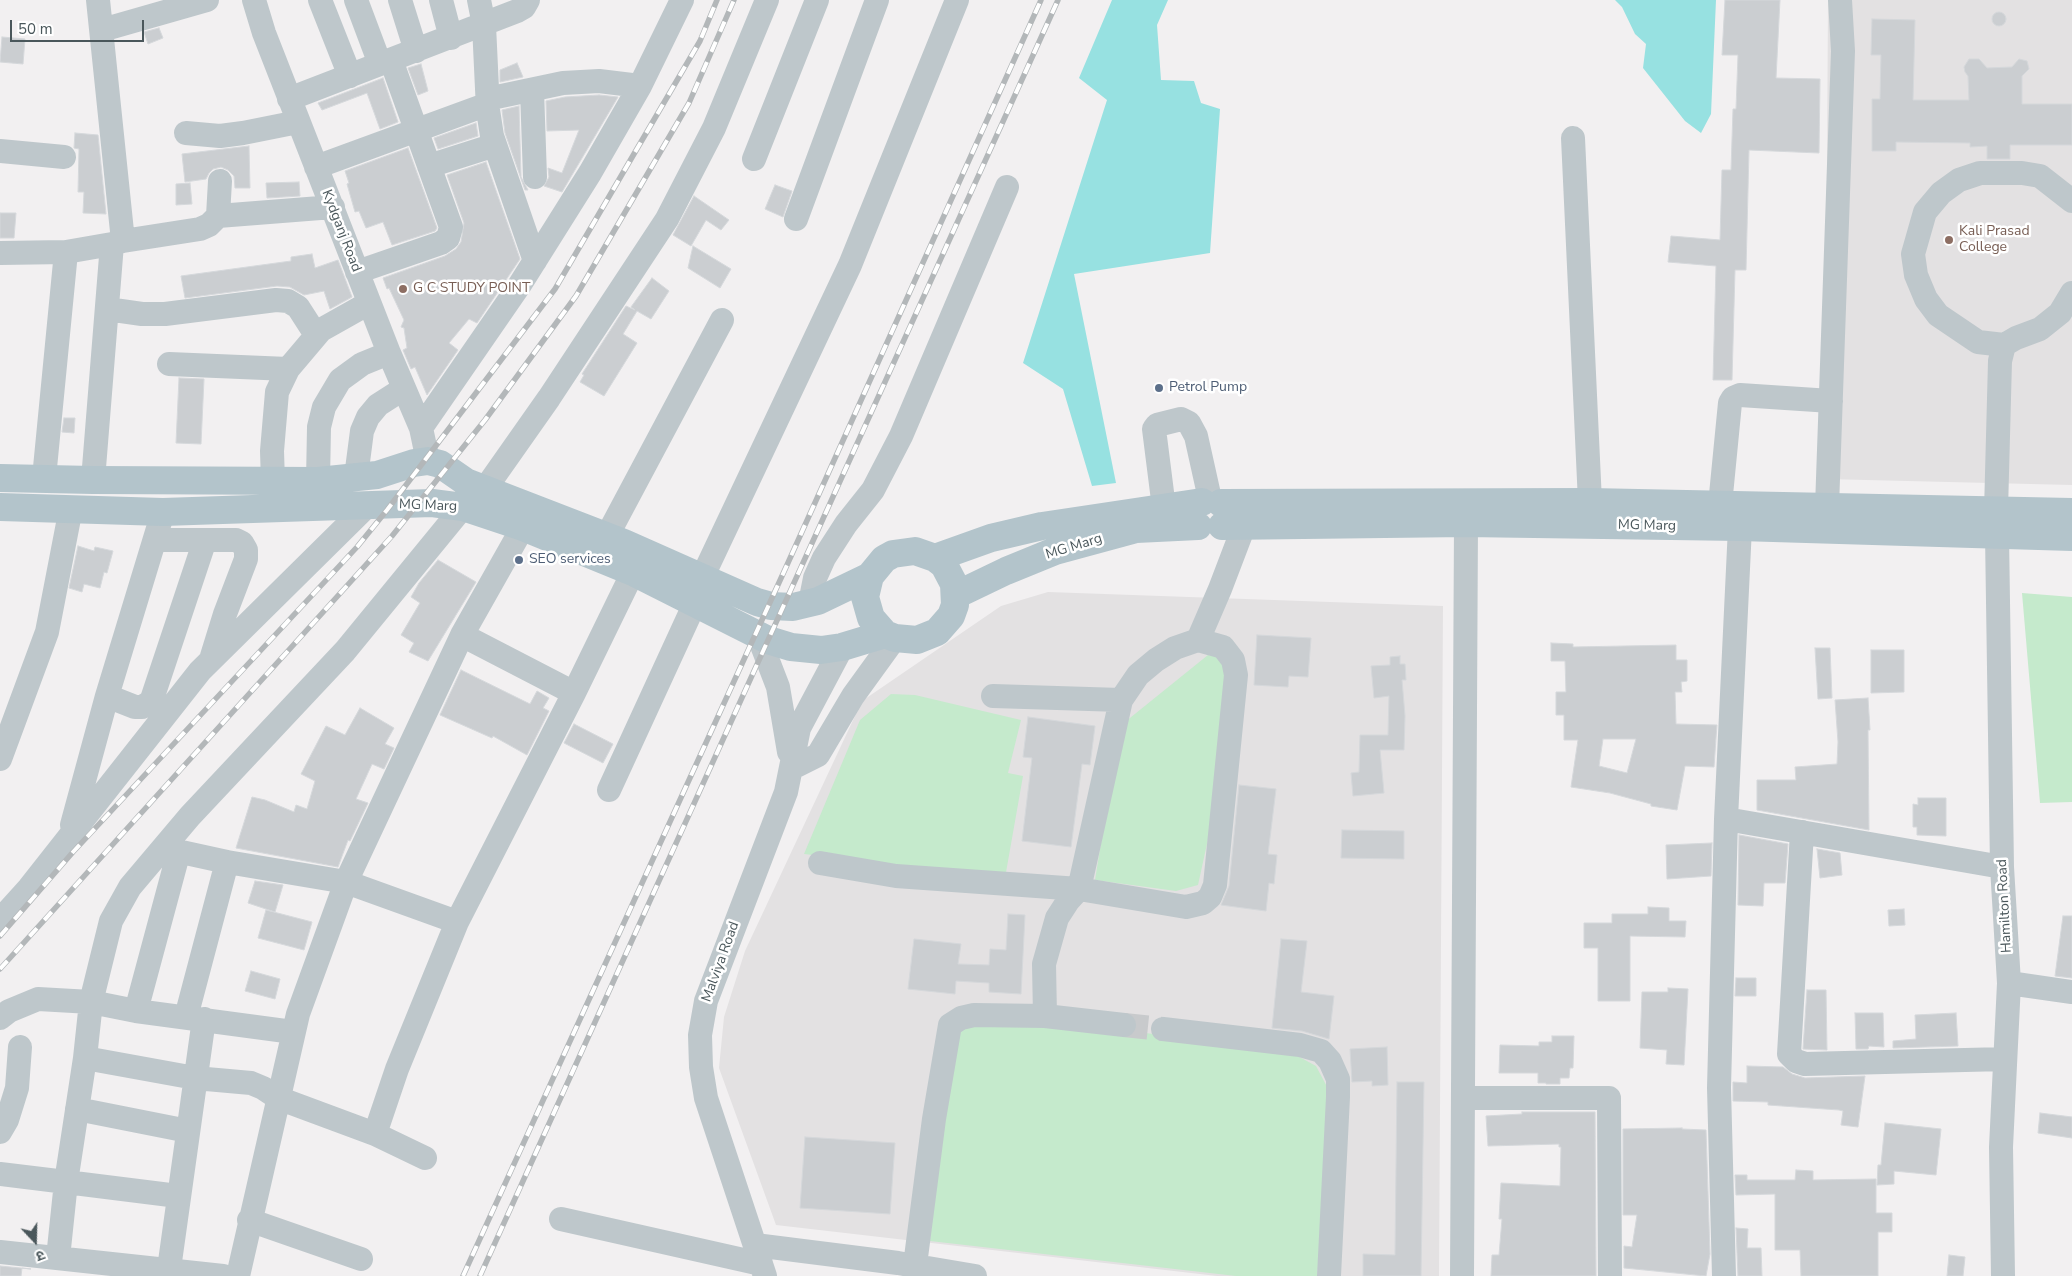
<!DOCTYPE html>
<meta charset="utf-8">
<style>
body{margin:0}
#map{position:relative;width:2072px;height:1276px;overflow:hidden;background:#f2f0f1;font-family:"Nunito Sans","Noto Sans Devanagari",sans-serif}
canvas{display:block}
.north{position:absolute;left:10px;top:1216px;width:50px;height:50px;-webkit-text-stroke:4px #fff;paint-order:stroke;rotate:159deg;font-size:14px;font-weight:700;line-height:20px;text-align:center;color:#4a575b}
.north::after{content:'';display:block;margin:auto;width:18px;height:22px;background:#4a575b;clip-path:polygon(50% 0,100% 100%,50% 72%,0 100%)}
.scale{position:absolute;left:10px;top:20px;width:134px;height:22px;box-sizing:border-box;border:2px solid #4a575b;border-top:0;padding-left:6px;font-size:15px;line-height:18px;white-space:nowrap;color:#4a575b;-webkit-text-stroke:4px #fff;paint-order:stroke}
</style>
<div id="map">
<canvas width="2072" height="1276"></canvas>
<div class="north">उ</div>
<div class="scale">50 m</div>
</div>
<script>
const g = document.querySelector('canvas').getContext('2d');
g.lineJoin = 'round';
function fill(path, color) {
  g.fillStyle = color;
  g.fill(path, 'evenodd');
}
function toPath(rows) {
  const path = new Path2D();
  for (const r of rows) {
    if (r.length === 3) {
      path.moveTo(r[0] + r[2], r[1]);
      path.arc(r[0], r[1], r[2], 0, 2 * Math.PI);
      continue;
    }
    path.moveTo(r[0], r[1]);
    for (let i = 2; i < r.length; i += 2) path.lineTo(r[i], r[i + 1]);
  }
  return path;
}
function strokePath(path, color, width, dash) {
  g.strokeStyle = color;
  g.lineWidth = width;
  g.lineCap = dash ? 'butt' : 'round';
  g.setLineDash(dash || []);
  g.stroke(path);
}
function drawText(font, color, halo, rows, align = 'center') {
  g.font = font + ' "Nunito Sans",sans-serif';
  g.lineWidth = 5;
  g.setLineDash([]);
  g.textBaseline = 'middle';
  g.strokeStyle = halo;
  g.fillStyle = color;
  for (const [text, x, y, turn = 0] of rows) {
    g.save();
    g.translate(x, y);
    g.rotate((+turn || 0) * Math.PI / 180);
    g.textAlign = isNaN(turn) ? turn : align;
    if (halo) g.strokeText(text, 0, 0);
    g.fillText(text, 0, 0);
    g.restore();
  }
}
fill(toPath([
 [1828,0,2072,0,2072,485,1825,479],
 [1048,592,1443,606,1439,1276,1217,1276,776,1225,719,1068,724,1017,745,951,862,701,1001,606]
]), '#e3e1e2');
fill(toPath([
 [2022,593,2072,597,2072,802,2040,803],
 [1208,655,1227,658,1212,821,1198,885,1176,891,1095,880,1120,726],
 [891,694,915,695,1021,720,1008,773,1023,776,1005,878,804,854,860,720],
 [997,1017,1283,1048,1316,1066,1333,1098,1317,1276,1236,1276,930,1241,951,1041,968,1024]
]), '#c5eacc');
fill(toPath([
 [1112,0,1168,0,1157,25,1161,80,1194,81,1201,103,1220,109,1210,253,1074,274,1116,483,1092,486,1063,389,1023,363,1107,100,1079,78],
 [1615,0,1716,0,1711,114,1701,133,1685,121,1643,68,1646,44,1635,34,1622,7]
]), '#97e1e1');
const building = toPath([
 [1725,0,1780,0,1776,78,1820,79,1819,153,1749,150,1746,270,1735,270,1732,380,1713,380,1716,266,1668,262,1671,236,1720,240,1722,170,1731,170,1733,109,1736,109,1738,55,1722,55,1725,0],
 [1999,19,7],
 [1872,19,1915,20,1913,100,1969,100,1968,76,1965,72,1964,67,1969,59,1979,59,1987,68,2012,67,2019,59,2027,61,2029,69,2022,76,2022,104,2072,104,2072,145,2010,145,2010,159,1987,159,1987,146,1970,147,1970,143,1896,142,1896,151,1872,151,1872,99,1880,99,1881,55,1871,55,1872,19],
 [159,28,163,38,148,44,144,32,159,28],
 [2,37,25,39,23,64,0,62,2,37],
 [517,63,523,77,500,82,500,70,517,63],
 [421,64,428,91,418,95,408,68,421,64],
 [383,78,398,122,380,129,367,93,322,110,318,103,383,78],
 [599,95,618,97,562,192,544,186,549,177,548,168,562,173,579,130,547,131,546,101,565,97,599,95],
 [519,106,521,177,528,190,525,190,505,133,502,110,519,106],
 [476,123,478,136,438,149,434,138,476,123],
 [75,133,98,135,106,214,83,213,84,192,78,192,79,149,74,148,75,133],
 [249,146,250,188,235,188,234,176,228,170,221,167,213,169,209,173,206,179,185,182,182,154,249,146],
 [408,148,437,228,435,231,392,245,383,222,366,228,359,211,355,212,347,184,349,183,345,171,408,148],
 [486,162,520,259,477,323,469,319,449,343,458,350,427,395,415,367,411,369,403,350,407,348,404,328,401,327,404,320,389,288,387,289,383,278,445,256,456,249,461,242,464,223,447,175,486,162],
 [299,182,300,196,267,198,266,183,299,182],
 [190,183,192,204,176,205,176,184,190,183],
 [775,185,792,191,783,217,765,209,775,185],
 [694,196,729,220,721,230,706,220,691,246,673,235,694,196],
 [0,213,16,213,14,238,0,238,0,213],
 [693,246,731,269,720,288,688,268,693,246],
 [312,254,315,268,338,260,352,297,330,309,324,291,304,295,290,287,277,286,185,298,181,276,291,261,291,257,312,254],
 [652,278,669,291,651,319,637,311,623,334,637,343,604,396,580,382,584,375,582,374,626,306,635,310,631,307,652,278],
 [179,378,204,379,201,444,176,443,179,378],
 [64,418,75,418,74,433,62,432,64,418],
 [78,546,94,551,95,547,113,551,107,573,104,572,100,588,84,584,82,592,69,588,78,546],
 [438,560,476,582,428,661,409,652,414,643,401,635,420,603,411,597,419,583,438,560],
 [1257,635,1311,638,1308,677,1289,676,1288,687,1254,685,1257,635],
 [1551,643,1573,644,1573,647,1676,645,1676,660,1687,660,1687,681,1681,682,1682,692,1675,692,1676,724,1717,725,1716,738,1714,767,1685,766,1677,810,1651,806,1651,804,1610,793,1571,787,1578,740,1564,740,1564,715,1556,715,1556,692,1566,692,1565,661,1551,661,1551,643],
 [1603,739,1636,739,1627,773,1599,766,1603,739],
 [1815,648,1830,648,1832,698,1818,699,1815,648],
 [1871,650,1904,650,1904,692,1871,693,1871,650],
 [1400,656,1400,664,1405,664,1406,680,1402,680,1405,716,1404,750,1380,750,1384,793,1353,796,1351,773,1359,772,1360,735,1388,735,1389,696,1374,698,1371,666,1390,665,1390,657,1400,656],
 [461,670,530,704,537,691,549,698,543,708,549,711,527,755,493,736,492,738,440,715,461,670],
 [1868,698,1870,730,1868,730,1869,830,1757,810,1757,780,1796,780,1795,767,1837,764,1838,742,1835,700,1868,698],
 [360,708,394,728,385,744,394,748,384,769,372,764,356,799,368,803,350,841,348,840,338,867,236,848,252,797,265,800,294,812,296,805,307,809,315,781,301,774,326,726,345,735,360,708],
 [1028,717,1095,726,1090,765,1082,764,1071,847,1022,841,1032,758,1023,757,1028,717],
 [574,724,613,744,603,763,564,743,574,724],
 [1239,785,1276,789,1268,854,1277,855,1274,884,1269,883,1266,911,1221,905,1229,886,1239,785],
 [1918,798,1946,798,1946,836,1917,835,1917,827,1913,827,1913,804,1918,805,1918,798],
 [1342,830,1404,831,1404,859,1341,858,1342,830],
 [1739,835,1788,844,1785,883,1764,883,1763,906,1738,905,1739,835],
 [1712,843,1711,876,1667,879,1666,845,1712,843],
 [1817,849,1840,853,1842,875,1820,878,1817,849],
 [255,881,283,885,275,912,248,903,255,881],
 [1648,907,1669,908,1669,921,1686,921,1685,937,1630,936,1630,1001,1598,1001,1598,948,1584,948,1584,923,1612,923,1612,914,1648,914,1648,907],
 [1904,909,1905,925,1889,926,1888,910,1904,909],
 [266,910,312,922,304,950,258,938,266,910],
 [1008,914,1025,915,1021,994,989,992,989,983,956,981,955,994,908,989,914,939,961,944,958,964,989,965,990,949,1006,950,1008,914],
 [2063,916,2072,916,2072,978,2055,976,2063,916],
 [1281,939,1307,941,1301,992,1334,996,1329,1039,1302,1031,1272,1028,1281,939],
 [251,971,280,979,275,999,245,991,251,971],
 [1736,978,1756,978,1756,996,1735,996,1736,978],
 [1668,988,1688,989,1684,1065,1666,1064,1667,1050,1640,1048,1642,992,1668,992,1668,988],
 [1807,990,1826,990,1827,1050,1803,1049,1807,990],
 [1855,1013,1883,1013,1884,1047,1869,1046,1868,1049,1856,1049,1855,1013],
 [1956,1013,1958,1046,1893,1048,1893,1041,1916,1039,1915,1015,1956,1013],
 [1552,1036,1574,1036,1573,1068,1570,1068,1569,1078,1560,1078,1560,1084,1546,1084,1546,1083,1538,1083,1538,1073,1499,1073,1500,1045,1539,1046,1539,1042,1552,1042,1552,1036],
 [1387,1047,1388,1085,1372,1086,1372,1081,1352,1082,1350,1049,1387,1047],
 [1747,1066,1783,1067,1792,1074,1805,1078,1865,1076,1858,1127,1841,1125,1843,1111,1839,1110,1768,1105,1768,1102,1733,1101,1733,1082,1747,1083,1747,1066],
 [1397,1082,1424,1082,1421,1276,1363,1276,1363,1254,1395,1255,1397,1082],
 [1522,1112,1595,1112,1596,1276,1491,1276,1492,1255,1499,1255,1502,1219,1499,1219,1501,1183,1560,1186,1561,1147,1559,1147,1559,1144,1488,1146,1486,1116,1522,1114,1522,1112],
 [2040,1113,2072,1117,2072,1138,2038,1133,2040,1113],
 [1885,1123,1941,1129,1936,1175,1894,1171,1894,1184,1877,1185,1878,1165,1881,1165,1885,1123],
 [1682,1128,1682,1129,1706,1130,1710,1254,1706,1276,1624,1268,1624,1246,1632,1247,1637,1215,1623,1215,1623,1129,1682,1128],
 [805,1137,895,1143,890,1214,800,1208,805,1137],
 [1796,1170,1813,1171,1813,1180,1876,1179,1876,1213,1892,1213,1892,1232,1878,1232,1878,1276,1801,1276,1800,1250,1775,1250,1775,1194,1736,1195,1735,1175,1747,1175,1747,1180,1795,1180,1796,1170],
 [1736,1228,1748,1229,1747,1248,1761,1248,1762,1276,1738,1276,1736,1228],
 [1949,1255,1965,1257,1963,1276,1947,1276,1949,1255],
 [0,1266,31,1269,22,1268,21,1276,0,1276,0,1266]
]);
fill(building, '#cbced1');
strokePath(building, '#d5d8db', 1);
strokePath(toPath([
 [1124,1025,1163,1029]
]), '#c8cacc', 24, [24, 12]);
strokePath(toPath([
 [254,0,264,33,389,353,421,428,428,461],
 [320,0,350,76],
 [356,0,380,64],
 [400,0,416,51],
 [441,0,451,38],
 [479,0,484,25,488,110,492,136,535,261],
 [102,30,207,0],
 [532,90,535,177],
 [289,99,517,11,524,7,528,0],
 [487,99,563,83,599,81,640,86],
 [186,133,220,136,243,133,298,122],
 [1573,138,1590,502],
 [0,151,64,157],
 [754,159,817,0],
 [429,166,495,145],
 [316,167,488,104],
 [218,216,333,207],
 [796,219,877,0],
 [123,241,200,229,209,225,218,216,220,181],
 [0,253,66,252],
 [357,272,441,243,448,238,451,227,391,60],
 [107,309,142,314,165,314,276,300,288,301,298,307,316,335],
 [2004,345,1978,342,1938,315,1926,299,1916,275,1913,254,1925,212,1941,193,1959,180,1980,173,2022,173,2040,176,2072,201],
 [169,364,288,369],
 [421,428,519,286,590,173,640,86,682,0],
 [356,477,362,431,368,417,378,405,403,389],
 [44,478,66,252,112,244],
 [93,480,112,244,123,241,98,0],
 [318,481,319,427,324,407,340,380,362,364,389,353],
 [273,482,272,451,277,392,288,369,321,330,369,303],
 [485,489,549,398,667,219,714,128,767,0],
 [1720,505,1730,403,1733,398,1740,395,1831,401],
 [1827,507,1843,51,1840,0],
 [1164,508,1154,429,1157,425,1181,419,1189,423,1196,436,1210,499],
 [1996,511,2000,361,2004,345,2016,338,2040,329,2060,313,2072,293],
 [1997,535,2002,867,2009,983,2001,1147,2003,1276],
 [607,536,722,320],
 [155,540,236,540,242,543,246,550,246,559,225,614,212,656],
 [702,578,850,265,957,0],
 [810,603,815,578,824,558,846,524,873,490,901,436,1007,187],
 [462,635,574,693],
 [758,635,778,687,789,752],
 [107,696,135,707,142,707,149,703,152,699,205,540],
 [993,696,1121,700,1138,675,1156,660,1175,648,1198,640,1220,589,1244,526],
 [1121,700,1079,889,1186,907,1203,903,1210,897,1215,885,1236,675,1233,660,1223,647,1198,640],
 [0,759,47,632,71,508],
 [792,768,818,755,853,696,895,638],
 [609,790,695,603],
 [1726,819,2002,867],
 [72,825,107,696,163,512],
 [1802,832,1789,1054,1796,1061,1805,1064,2005,1059],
 [163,848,227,862,186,1017],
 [227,862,346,882,457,922],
 [820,863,896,876,1079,889],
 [1079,889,1068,901,1057,918,1044,964,1045,1016,1124,1025],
 [0,920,29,888,200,671,368,505],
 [2009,983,2072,992],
 [136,1011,179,851],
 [0,1018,9,1011,38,999,91,1002,136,1011,293,1032],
 [1163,1029,1300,1045,1321,1051,1330,1061,1338,1079,1338,1097,1329,1276],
 [85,1058,195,1078,251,1083,263,1088,278,1098,375,1134,425,1158],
 [1463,1098,1609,1098,1610,1276],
 [77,1109,188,1131],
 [0,1132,7,1120,17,1088,20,1047],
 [375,1134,397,1069,457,922,574,693,633,572],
 [0,1174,66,1182,85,1058,91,1002,111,921,130,887,190,816,345,651,463,507],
 [561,1219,761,1264],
 [249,1220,361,1259],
 [755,1245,898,1263,975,1276],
 [0,1252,223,1276],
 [58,1258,66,1182,178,1196],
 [915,1265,934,1119,950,1025,961,1018,974,1015,1045,1016],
 [168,1276,204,1019],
 [238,1276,298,1014,346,882,462,635,523,527],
 [765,1276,706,1098,701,1067,700,1035,706,1001,786,792,799,728,842,647],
 [1462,1276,1466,523],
 [1724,1276,1719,1088,1726,819,1740,527]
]), '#bec7cb', 24);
strokePath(toPath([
 [0,478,93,480,318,481,377,475,414,463,428,461,440,464,466,482,624,543,757,602,771,606,793,607,818,601,870,576],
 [1221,503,1590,502,2072,512],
 [0,507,163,512,432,503,463,507,523,527,633,572,768,640,791,647,821,650,842,647,885,634],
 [1222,526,1466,523,1740,527,2072,537],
 [935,558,944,565,954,584,955,605,951,616,937,632,917,640,895,638,885,634,871,618,865,597,870,576,884,559,893,554,915,551,935,558,991,538,1042,526,1202,502],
 [956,595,1006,571,1055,551,1136,529,1198,526]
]), '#b3c4cb', 28);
const rail = toPath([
 [0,936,73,852,357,547,387,510,555,289,700,41,717,0],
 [0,969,392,536,485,420,576,296,689,103,734,0],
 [463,1276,787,565,1041,0],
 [480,1276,1058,0]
]);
strokePath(rail, '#b3b7b9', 5.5);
strokePath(rail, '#fff', 4, [11]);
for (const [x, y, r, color] of [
 [1949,240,5,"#8d6e63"],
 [403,289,5,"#8d6e63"],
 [1159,388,5,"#5c6f8a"],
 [519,560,5,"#5c6f8a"]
]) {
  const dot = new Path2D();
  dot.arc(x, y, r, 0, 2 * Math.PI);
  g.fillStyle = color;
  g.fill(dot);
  strokePath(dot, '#fff', 2);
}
drawText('14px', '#4a575b', '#fff', [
 ["Kydganj Road",341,231,69],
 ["MG Marg",428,506,2],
 ["MG Marg",1647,526,1],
 ["MG Marg",1074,547,-17],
 ["Hamilton Road",2005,906,-93],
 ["Malviya Road",721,962,-70]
]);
drawText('14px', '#785e54', '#fff', [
 ["Kali Prasad",1959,232],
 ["College",1959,248],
 ["G C STUDY POINT",413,289]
], 'left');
drawText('14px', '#4e5e75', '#fff', [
 ["Petrol Pump",1169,388],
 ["SEO services",529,560]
], 'left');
</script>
